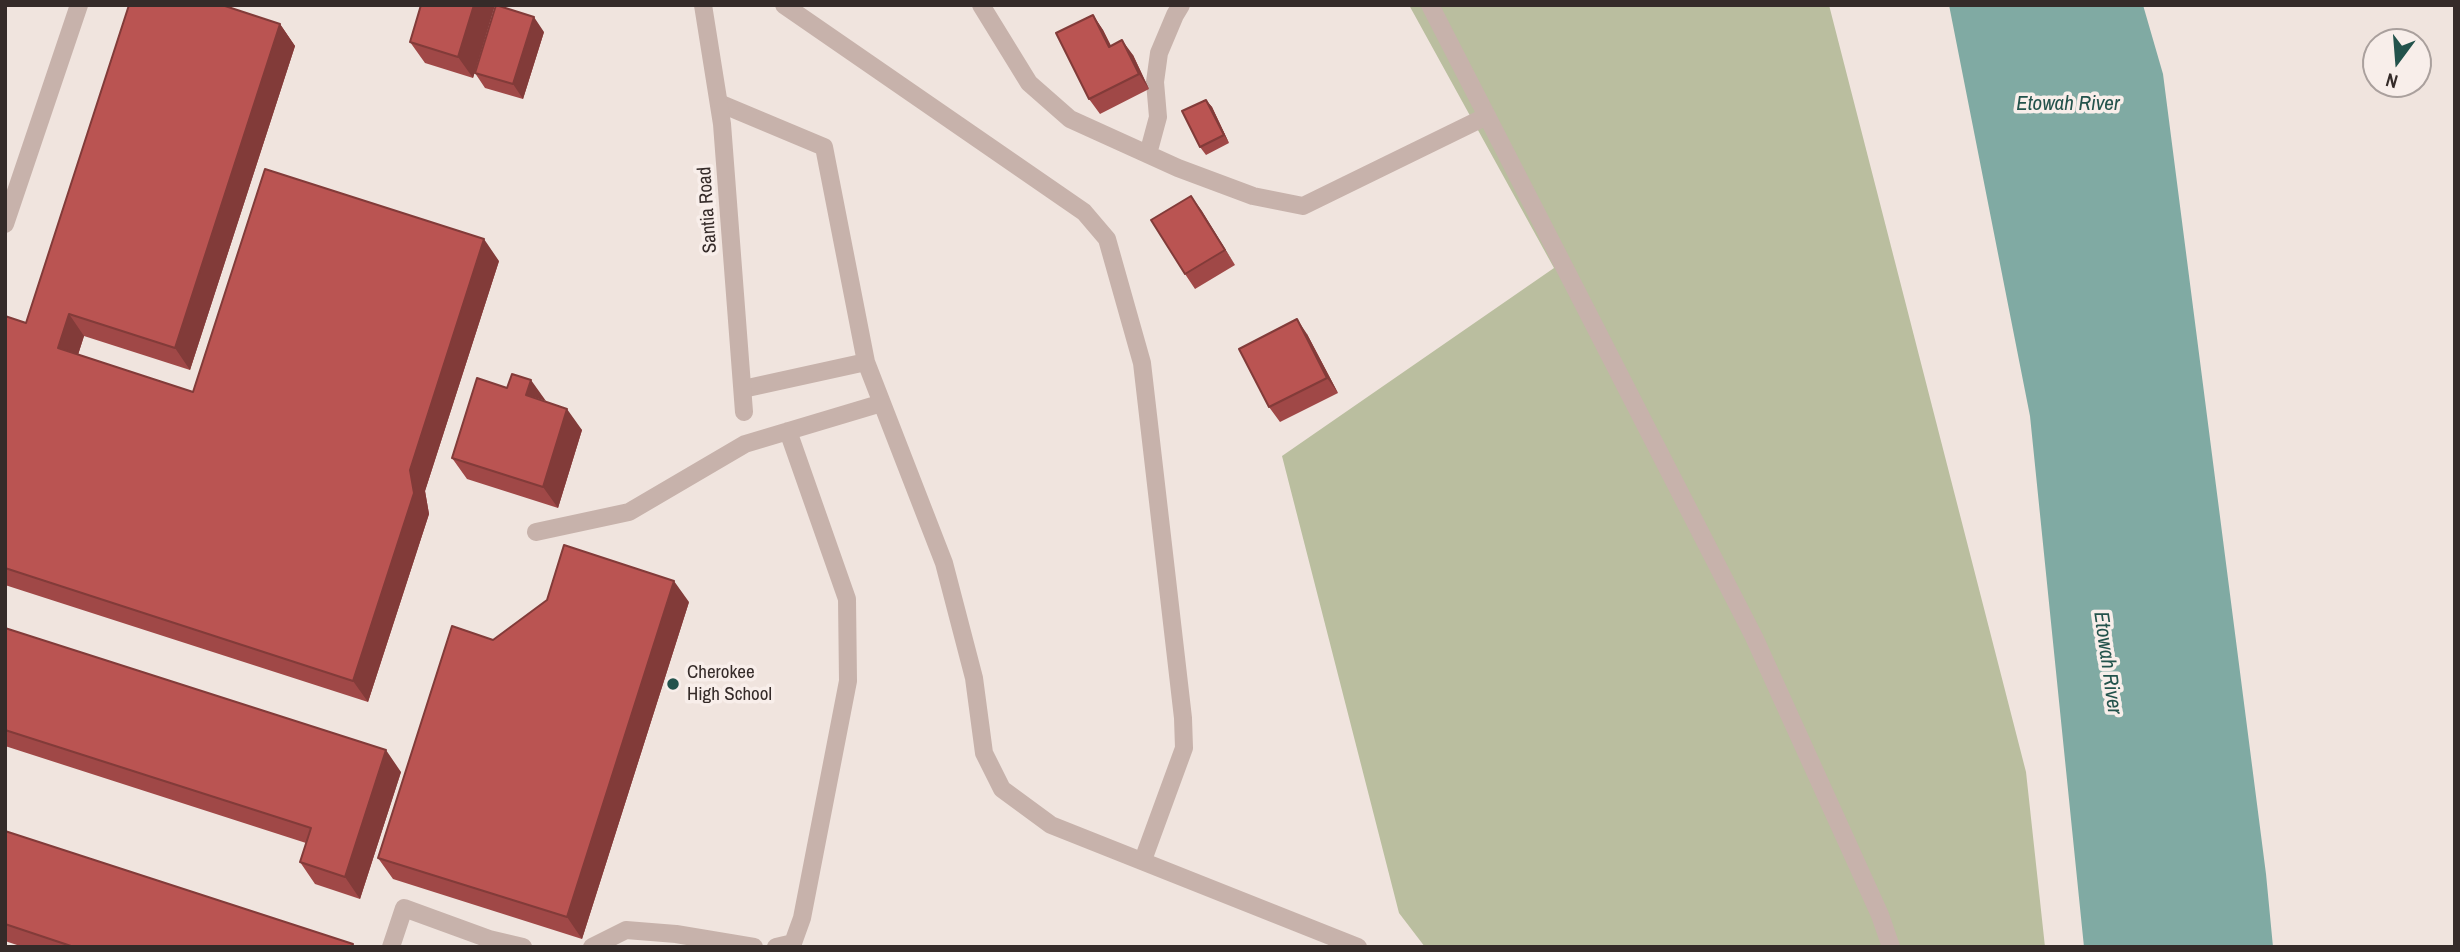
<!DOCTYPE html>
<style>
body{margin:0}
#map{position:relative;width:2460px;height:952px;overflow:hidden;background:#f0e4de;font-family:"Archivo Narrow",sans-serif}
canvas{display:block}
.frame{position:absolute;inset:0;border:7px solid #352b29;pointer-events:none}
.north{position:absolute;left:2362px;top:28px;width:70px;height:70px;box-sizing:border-box;background:#f8eeea;border:2px solid #aaa09d;border-radius:50%;rotate:196deg;font-size:19px;font-weight:700;line-height:28px;text-align:center;color:#352b29}
.north::after{content:'';display:block;margin:auto;width:24px;height:32px;background:#23534c;clip-path:polygon(50% 0,100% 100%,50% 72%,0 100%)}
</style>
<div id="map">
<canvas width="2460" height="952"></canvas>
<div class="frame"></div>
<div class="north">N</div>
</div>
<script>
const g = document.querySelector('canvas').getContext('2d');
g.lineJoin = 'round';
function fill(path, color) {
  g.fillStyle = color;
  g.fill(path, 'evenodd');
}
function toPath(rows) {
  const path = new Path2D();
  for (const r of rows) {
    path.moveTo(r[0], r[1]);
    for (let i = 2; i < r.length; i += 2) path.lineTo(r[i], r[i + 1]);
  }
  return path;
}
function strokePath(path, color, width, dash) {
  g.strokeStyle = color;
  g.lineWidth = width;
  g.lineCap = dash ? 'butt' : 'round';
  g.setLineDash(dash || []);
  g.stroke(path);
}
function drawText(font, color, halo, rows, align = 'center') {
  g.font = font + ' "Archivo Narrow",sans-serif';
  g.lineWidth = 7;
  g.setLineDash([]);
  g.textBaseline = 'middle';
  g.strokeStyle = halo;
  g.fillStyle = color;
  for (const [text, x, y, turn = 0] of rows) {
    g.save();
    g.translate(x, y);
    g.rotate((+turn || 0) * Math.PI / 180);
    g.textAlign = isNaN(turn) ? turn : align;
    if (halo) g.strokeText(text, 0, 0);
    g.fillText(text, 0, 0);
    g.restore();
  }
}
fill(toPath([
 [1409,5,1829,5,2026,772,2045,947,1425,947,1399,913,1282,456,1554,268]
]), '#babe9f');
fill(toPath([
 [1949,5,2143,5,2163,74,2266,874,2273,947,2084,947,2030,416]
]), '#80aaa3');
strokePath(toPath([
 [784,5,1084,212,1107,239,1142,363,1183,718,1184,748,1143,860],
 [981,5,1029,83,1070,119,1178,168,1253,196,1303,206,1487,116],
 [1430,5,1754,637,1880,915,1891,947],
 [719,103,824,147,866,362,944,563,974,678,984,753,1002,789,1051,825,1358,947],
 [1148,154,1158,117,1155,82,1159,53,1175,15,1181,5],
 [5,224,79,5],
 [743,389,866,362],
 [536,532,629,512,745,444,882,403],
 [391,947,404,908,489,939,523,947],
 [592,947,626,930,676,934,754,947],
 [776,947,793,943,802,918,848,681,847,599,788,431]
]), '#c7b2ab', 18);
strokePath(toPath([
 [703,5,722,124,744,412]
]), '#c7b2ab', 18);
fill(toPath([
 [495,5,473,78,425,63,410,42],
 [1093,15,1103,30,1111,46,1133,55,1149,89,1100,114,1089,99],
 [280,24,295,46,190,370,84,336,78,355,193,392,499,261,425,491,429,514,368,702,5,585,5,316,26,323],
 [544,32,523,99,485,88,475,73],
 [1206,100,1212,107,1229,143,1206,155,1200,147],
 [1191,196,1235,265,1195,289,1185,274],
 [1307,334,1338,393,1280,422,1269,407],
 [546,402,582,430,558,508,467,479,452,458],
 [689,602,582,939,393,879,378,858],
 [5,628,401,772,360,899,315,884,300,862,306,843,5,746],
 [5,831,353,944,355,947,23,947,5,941]
]), '#a04847');
fill(toPath([
 [474,5,495,5,473,78,458,57],
 [1093,15,1103,30,1119,62,1109,47],
 [534,17,544,32,523,99,513,84],
 [280,24,295,46,190,370,175,348],
 [1122,40,1133,55,1149,89,1139,74],
 [1206,100,1212,107,1229,143,1224,135],
 [1191,196,1202,211,1235,265,1225,250],
 [484,239,499,261,425,491,429,514,368,702,353,681,410,470],
 [69,314,84,336,73,370,58,348],
 [1297,319,1307,334,1338,393,1327,378],
 [531,380,546,401,526,395],
 [567,409,582,430,558,508,543,487],
 [674,581,689,602,582,939,567,917],
 [386,750,401,772,360,899,345,877]
]), '#823b39');
const building = toPath([
 [129,5,222,5,280,24,175,348,69,314,58,348,193,392,265,169,484,239,410,470,414,493,353,681,5,568,5,316,26,323,129,5],
 [421,5,474,5,458,57,410,42,421,5],
 [496,5,534,17,513,84,475,73,496,5],
 [1093,15,1109,47,1122,40,1139,74,1089,99,1056,33,1093,15],
 [1206,100,1224,135,1200,147,1182,111,1206,100],
 [1191,196,1225,250,1185,274,1151,220,1191,196],
 [1297,319,1327,378,1269,407,1239,349,1297,319],
 [512,374,531,380,526,395,567,409,543,487,452,458,477,378,507,388,512,374],
 [564,545,674,581,567,917,378,858,452,626,493,640,547,600,564,545],
 [5,628,386,750,345,877,300,862,311,828,5,730,5,628],
 [5,831,353,944,352,947,74,947,5,924,5,831]
]);
fill(building, '#ba5452');
strokePath(building, '#823b39', 2);
for (const [x, y, r, color] of [
 [673,684,7,"#23534c"]
]) {
  const dot = new Path2D();
  dot.arc(x, y, r, 0, 2 * Math.PI);
  g.fillStyle = color;
  g.fill(dot);
  strokePath(dot, '#f8eeea', 2.5);
}
drawText('19px', '#352b29', '#f8eeea', [
 ["Santia Road",708,210,-94]
]);
drawText('19px', '#352b29', '#f8eeea', [
 ["Cherokee",687,673],
 ["High School",687,695]
], 'left');
drawText('italic 21px', '#23534c', '#f8eeea', [
 ["Etowah River",2068,104],
 ["Etowah River",2107,663,82]
]);
</script>
